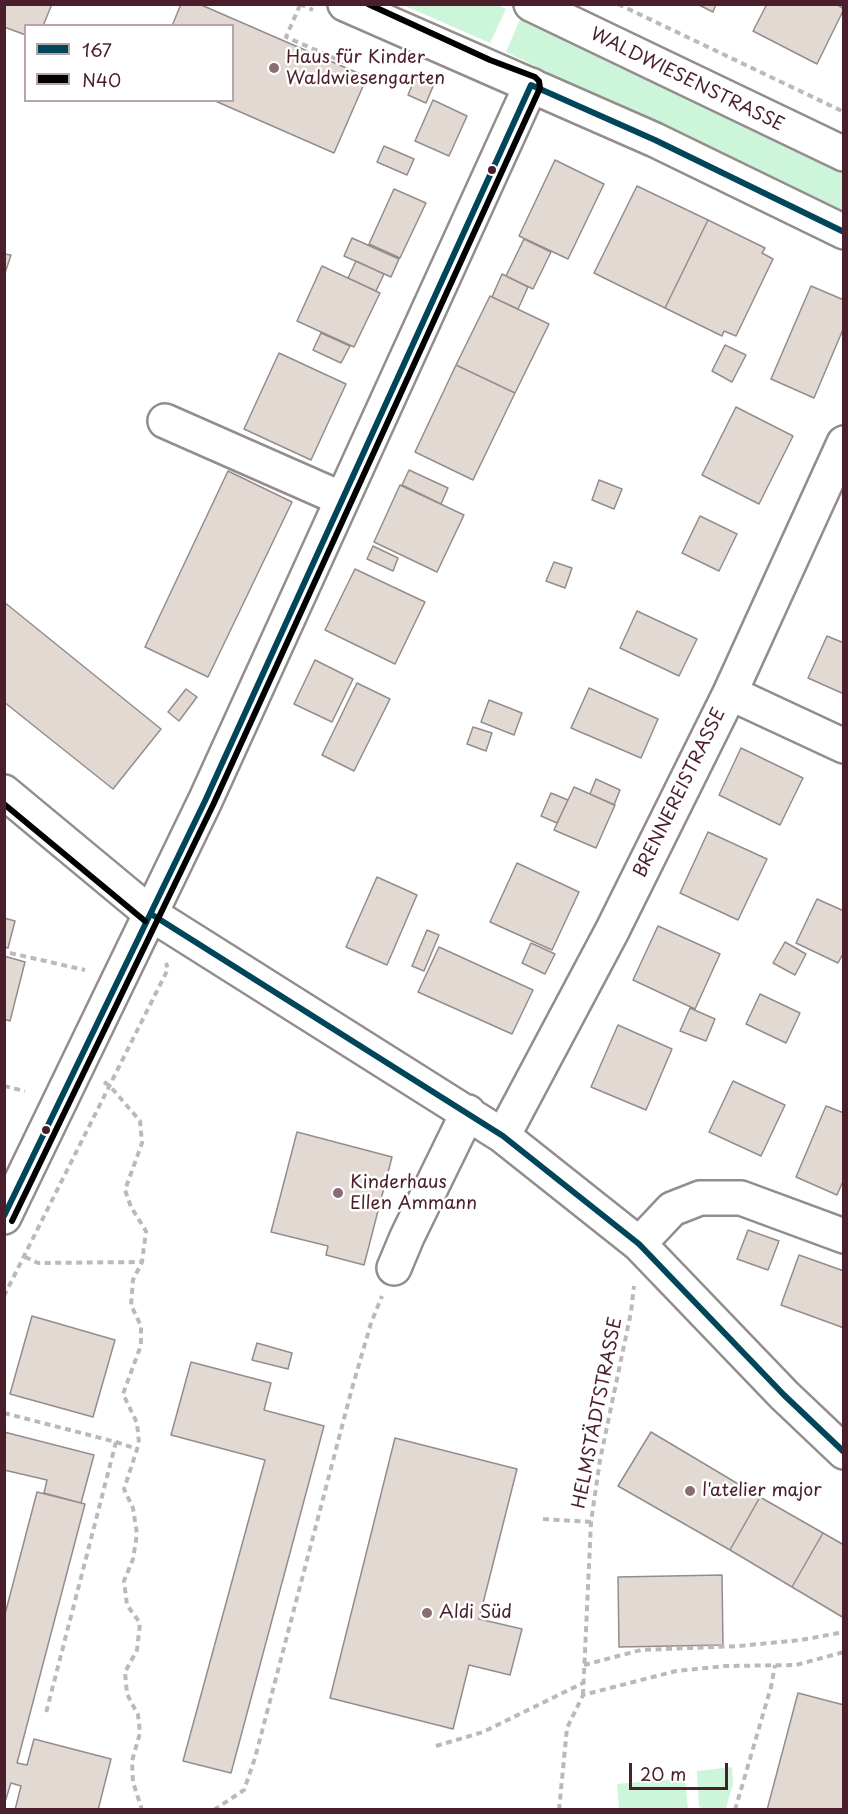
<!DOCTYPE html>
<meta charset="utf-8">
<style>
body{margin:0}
#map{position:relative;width:848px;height:1814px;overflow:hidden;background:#fff;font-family:"Playpen Sans",sans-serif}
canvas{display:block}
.frame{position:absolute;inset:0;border:6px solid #4a1f2b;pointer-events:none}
.legend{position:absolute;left:24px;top:24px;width:210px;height:78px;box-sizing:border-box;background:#fff;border:2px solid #b7a5aa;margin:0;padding:8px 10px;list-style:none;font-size:18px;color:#4a1f2b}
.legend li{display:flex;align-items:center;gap:12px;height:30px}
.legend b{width:30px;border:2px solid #b7a5aa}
.scale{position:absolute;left:629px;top:1763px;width:99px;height:27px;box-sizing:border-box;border:3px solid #4a1f2b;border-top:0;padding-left:8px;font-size:18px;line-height:21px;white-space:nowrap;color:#4a1f2b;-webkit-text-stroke:4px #fff;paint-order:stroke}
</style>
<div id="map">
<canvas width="848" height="1814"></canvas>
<div class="frame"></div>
<ul class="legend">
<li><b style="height:8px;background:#00465a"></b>167</li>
<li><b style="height:8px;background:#000"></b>N40</li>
</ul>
<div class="scale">20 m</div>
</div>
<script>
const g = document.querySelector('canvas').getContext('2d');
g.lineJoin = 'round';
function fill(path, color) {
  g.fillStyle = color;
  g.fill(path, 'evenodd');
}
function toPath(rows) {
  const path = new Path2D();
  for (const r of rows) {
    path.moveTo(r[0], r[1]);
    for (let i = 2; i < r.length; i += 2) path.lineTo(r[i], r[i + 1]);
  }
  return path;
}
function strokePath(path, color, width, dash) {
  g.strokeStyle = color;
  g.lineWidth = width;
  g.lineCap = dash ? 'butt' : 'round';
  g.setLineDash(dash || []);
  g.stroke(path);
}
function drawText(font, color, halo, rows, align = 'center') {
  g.font = font + ' "Playpen Sans",sans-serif';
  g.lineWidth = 5;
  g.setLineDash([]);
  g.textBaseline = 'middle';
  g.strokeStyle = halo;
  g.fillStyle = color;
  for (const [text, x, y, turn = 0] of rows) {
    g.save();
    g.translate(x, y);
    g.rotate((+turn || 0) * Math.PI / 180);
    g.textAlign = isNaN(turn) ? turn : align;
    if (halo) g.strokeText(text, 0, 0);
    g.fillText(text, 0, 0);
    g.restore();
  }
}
fill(toPath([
 [496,4,506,9,490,43,403,5],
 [521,17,843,168,843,214,506,52],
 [732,1767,733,1783,726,1809,705,1809,699,1807,697,1771],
 [685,1778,688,1809,619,1809,617,1784]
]), '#ccf5d9');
const building = toPath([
 [4,4,52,4,43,26,26,26,26,35,4,27,4,4],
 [181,4,199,4,367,77,334,153,213,100,232,100,232,26,172,26,181,4],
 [697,4,716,4,713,12,697,4],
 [767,4,836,4,844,9,817,64,753,31,767,4],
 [416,76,434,84,426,103,408,95,416,76],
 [433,100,467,116,449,156,415,141,433,100],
 [384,146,414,159,407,175,377,162,384,146],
 [555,160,604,184,568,259,519,236,555,160],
 [637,186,708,220,665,308,594,273,637,186],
 [394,189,426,203,400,258,369,244,394,189],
 [708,220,765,248,762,253,773,259,736,336,724,331,722,336,665,308,708,220],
 [352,238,399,259,391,277,344,256,352,238],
 [524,239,551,252,533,289,506,276,524,239],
 [4,254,11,255,4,276,4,254],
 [356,261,384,274,376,291,348,278,356,261],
 [322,266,380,293,354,347,297,321,322,266],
 [502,274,528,287,518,309,492,297,502,274],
 [811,286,844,300,844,327,814,398,771,379,811,286],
 [490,296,549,324,515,393,456,365,490,296],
 [321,333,350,346,341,363,313,350,321,333],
 [725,345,746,355,732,382,712,371,725,345],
 [279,353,346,384,311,460,244,429,279,353],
 [456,365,515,393,473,480,415,452,456,365],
 [736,407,793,436,759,504,702,475,736,407],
 [409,470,448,488,441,504,402,485,409,470],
 [228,471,292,502,208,677,145,647,228,471],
 [599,480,622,489,614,509,592,500,599,480],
 [400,485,464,515,437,572,374,542,400,485],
 [700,516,737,534,719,571,682,553,700,516],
 [373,546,398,558,393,571,367,559,373,546],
 [554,562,572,568,565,588,546,581,554,562],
 [355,569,425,602,395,664,325,630,355,569],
 [4,602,161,729,113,789,4,702,4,602],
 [637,611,697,639,679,676,620,648,637,611],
 [827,636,844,643,844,694,808,678,827,636],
 [315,660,353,679,332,722,294,704,315,660],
 [357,683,390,699,354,771,322,755,357,683],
 [589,688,658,719,641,758,571,728,589,688],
 [186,689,197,697,179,721,168,712,186,689],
 [489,700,522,713,514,735,481,722,489,700],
 [473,727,492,733,486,751,467,744,473,727],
 [741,748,803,778,780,825,719,795,741,748],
 [596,779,620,790,614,805,590,794,596,779],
 [574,787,615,805,596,848,554,830,574,787],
 [551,793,568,800,557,823,541,816,551,793],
 [708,832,767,859,738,920,680,893,708,832],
 [517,863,579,892,552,950,490,922,517,863],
 [377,877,417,895,387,965,346,947,377,877],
 [817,899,844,911,844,952,838,963,796,943,817,899],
 [4,918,15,921,8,948,4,947,4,918],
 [658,926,720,954,695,1009,633,980,658,926],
 [427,930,439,935,424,971,412,966,427,930],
 [785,942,806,954,795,975,773,963,785,942],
 [531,943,555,954,545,974,522,963,531,943],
 [439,947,533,990,512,1034,418,992,439,947],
 [4,956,25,962,10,1021,4,1019,4,956],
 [760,994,800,1013,786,1043,746,1024,760,994],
 [690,1008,715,1019,706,1041,680,1031,690,1008],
 [618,1025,672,1049,646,1110,591,1087,618,1025],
 [733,1081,785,1105,761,1156,709,1132,733,1081],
 [826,1106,844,1113,844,1179,837,1195,796,1177,826,1106],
 [297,1132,392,1157,364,1265,326,1255,328,1246,271,1232,297,1132],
 [748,1230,779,1241,768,1270,737,1259,748,1230],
 [799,1255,844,1271,844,1328,781,1305,799,1255],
 [32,1316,115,1340,93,1417,10,1394,32,1316],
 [257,1343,292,1353,288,1369,252,1360,257,1343],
 [191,1362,271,1383,264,1410,324,1426,231,1773,183,1761,265,1460,171,1435,191,1362],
 [4,1432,94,1455,81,1503,44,1493,47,1480,4,1470,4,1432],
 [651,1432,760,1497,730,1550,618,1486,651,1432],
 [395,1438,517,1469,479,1619,522,1629,510,1675,469,1665,453,1729,330,1698,395,1438],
 [37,1492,85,1504,17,1763,27,1765,34,1739,111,1759,98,1810,15,1810,21,1786,11,1783,4,1805,4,1618,37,1492],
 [760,1497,823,1533,792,1587,730,1550,760,1497],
 [823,1533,844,1545,844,1618,792,1587,823,1533],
 [722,1575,723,1645,619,1647,618,1577,722,1575],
 [798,1693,844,1705,844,1810,767,1810,798,1693]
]);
fill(building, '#e2dad2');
strokePath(building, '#948c8e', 1.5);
const minor = toPath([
 [165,421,342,499],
 [730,693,844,746],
 [4,792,151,914,503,1136,639,1244,784,1395,844,1452],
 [503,1136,612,931,730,693,844,443],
 [4,1217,205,801,531,85],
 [639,1244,672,1209,700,1198,741,1198,844,1236],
 [394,1268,407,1237,468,1112]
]);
const major = toPath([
 [345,4,655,140,844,232],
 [531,4,844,154]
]);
strokePath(minor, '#948c8e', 38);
strokePath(major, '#948c8e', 38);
strokePath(toPath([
 [300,4,313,10],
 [618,4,844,112],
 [300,5,286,37,350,65],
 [10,953,85,970],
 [104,1082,110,1086,140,1121,142,1143,125,1190,131,1207,146,1231,142,1262,133,1280,131,1305,141,1326,141,1345,123,1394,137,1423,139,1443,124,1489,133,1508,137,1534,133,1559,124,1581,127,1605,140,1623,137,1650,125,1672,127,1694,138,1715,140,1733,132,1761,133,1782,142,1810],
 [4,1086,25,1091],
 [25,1257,38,1263,142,1262],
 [4,1296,168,969,166,963],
 [4,1413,116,1442,46,1713],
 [116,1442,137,1449],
 [543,1519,591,1522],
 [584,1665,641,1650,739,1646,801,1640,844,1632],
 [583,1695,591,1522,600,1460,631,1312,634,1286],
 [436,1746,483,1732,583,1683],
 [214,1810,244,1790,255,1758,351,1392,371,1323,382,1296],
 [559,1810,567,1728,583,1695,676,1671,725,1666,796,1665,844,1652],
 [735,1810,771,1687,775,1665]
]), '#bdb8b9', 4, [6, 4.5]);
strokePath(minor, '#fff', 33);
strokePath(major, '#fff', 33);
strokePath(toPath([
 [151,914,503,1136,639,1244,784,1395,844,1452],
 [4,1216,205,801,531,85,655,140,844,232]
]), '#00465a', 6);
strokePath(toPath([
 [4,804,145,921],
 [12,1221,213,805,540,88,539,81,535,77,490,60,368,4]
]), '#000', 6);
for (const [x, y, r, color] of [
 [274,68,6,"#896d75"],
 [492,170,5,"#4a1f2b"],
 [46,1130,5,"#4a1f2b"],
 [338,1193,6,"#896d75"],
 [690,1491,6,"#896d75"],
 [427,1613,6,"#896d75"]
]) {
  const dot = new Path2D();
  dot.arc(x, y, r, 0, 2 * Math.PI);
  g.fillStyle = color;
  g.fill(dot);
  strokePath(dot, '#fff', 2);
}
drawText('18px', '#4a1f2b', '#fff', [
 ["Haus für Kinder",286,58],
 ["Waldwiesengarten",286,79],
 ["Kinderhaus",350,1183],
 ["Ellen Ammann",350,1204],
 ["l'atelier major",702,1491],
 ["Aldi Süd",439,1613]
], 'left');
drawText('18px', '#4a1f2b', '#fff', [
 ["WALDWIESENSTRASSE",687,80,26],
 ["BRENNEREISTRASSE",680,793,-64],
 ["HELMSTÄDTSTRASSE",598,1413,-79]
]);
</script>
